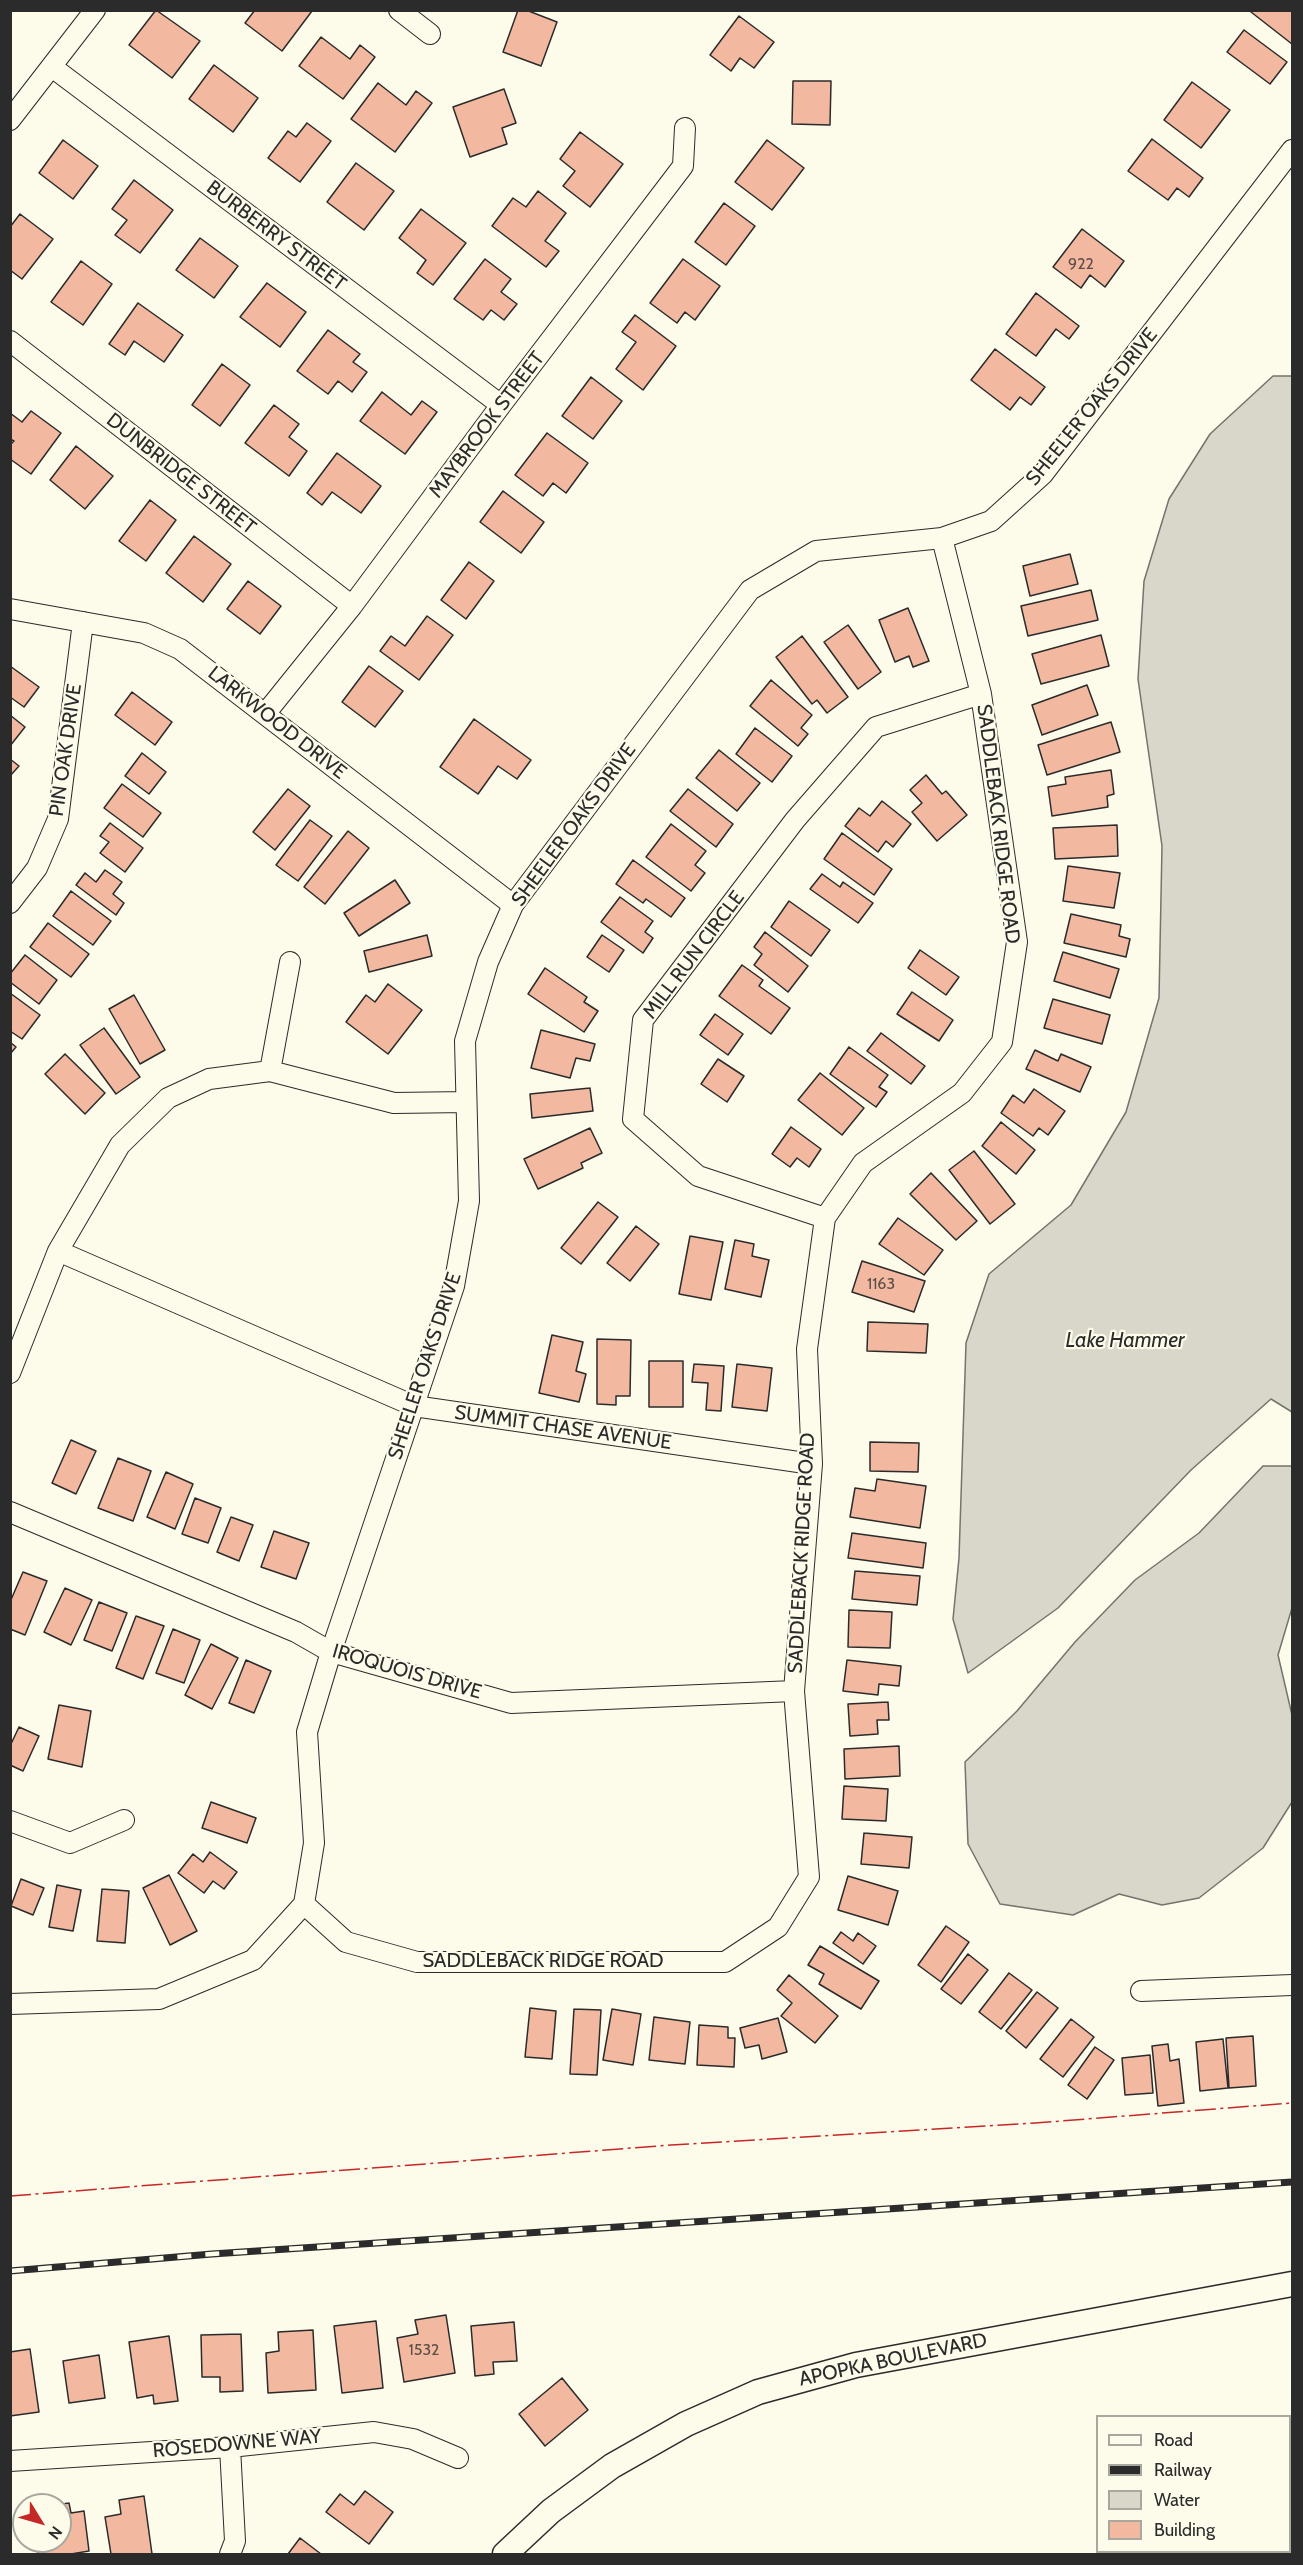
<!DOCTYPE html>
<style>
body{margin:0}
#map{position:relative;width:1303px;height:2565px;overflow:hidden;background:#fdfbea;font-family:Cabin,sans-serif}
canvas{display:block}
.frame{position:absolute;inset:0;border:12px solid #2b2b2b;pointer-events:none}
.legend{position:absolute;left:1096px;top:2415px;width:195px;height:138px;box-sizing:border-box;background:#fdfbea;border:2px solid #a9a89e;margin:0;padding:8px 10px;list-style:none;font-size:18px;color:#2b2b2b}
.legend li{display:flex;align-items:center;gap:12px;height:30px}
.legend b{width:30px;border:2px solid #a9a89e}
.north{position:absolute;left:12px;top:2493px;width:60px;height:60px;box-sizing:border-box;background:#fdfbea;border:2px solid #a9a89e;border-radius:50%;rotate:127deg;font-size:16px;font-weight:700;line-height:24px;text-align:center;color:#2b2b2b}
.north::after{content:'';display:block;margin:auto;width:21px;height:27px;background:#c62828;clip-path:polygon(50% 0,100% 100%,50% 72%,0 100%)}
</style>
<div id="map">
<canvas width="1303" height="2565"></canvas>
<div class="frame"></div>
<ul class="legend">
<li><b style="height:8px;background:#fdfbea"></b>Road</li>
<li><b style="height:8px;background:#2b2b2b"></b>Railway</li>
<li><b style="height:16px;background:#d8d7c9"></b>Water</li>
<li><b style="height:16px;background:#f2b8a0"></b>Building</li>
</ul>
<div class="north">N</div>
</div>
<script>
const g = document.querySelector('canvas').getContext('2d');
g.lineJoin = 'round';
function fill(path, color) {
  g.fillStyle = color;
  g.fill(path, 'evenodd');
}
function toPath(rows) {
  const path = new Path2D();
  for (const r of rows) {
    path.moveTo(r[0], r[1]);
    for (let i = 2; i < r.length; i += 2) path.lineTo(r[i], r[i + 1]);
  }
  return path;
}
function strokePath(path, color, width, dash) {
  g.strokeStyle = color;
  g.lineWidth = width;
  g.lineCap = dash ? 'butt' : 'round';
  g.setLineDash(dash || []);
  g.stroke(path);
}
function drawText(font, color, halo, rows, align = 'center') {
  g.font = font + ' Cabin,sans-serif';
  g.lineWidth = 4.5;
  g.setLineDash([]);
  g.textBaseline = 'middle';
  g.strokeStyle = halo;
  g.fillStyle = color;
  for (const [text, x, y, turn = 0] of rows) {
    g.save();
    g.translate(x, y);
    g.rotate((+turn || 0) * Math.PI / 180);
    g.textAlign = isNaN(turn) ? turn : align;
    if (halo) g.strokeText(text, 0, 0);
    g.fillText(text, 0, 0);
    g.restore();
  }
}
const water = toPath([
 [1273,376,1292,376,1292,1412,1271,1399,1191,1470,1058,1608,968,1673,953,1619,959,1558,966,1343,989,1274,1071,1205,1126,1112,1159,998,1162,846,1138,679,1144,581,1169,499,1210,434,1273,376],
 [1263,1466,1292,1466,1292,1608,1278,1655,1292,1715,1292,1802,1263,1848,1199,1898,1162,1905,1119,1894,1073,1915,1000,1904,968,1844,965,1762,1017,1711,1075,1642,1135,1580,1199,1533,1263,1466]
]);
fill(water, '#d8d7c9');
strokePath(water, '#74746e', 1.5);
const building = toPath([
 [156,10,200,41,172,78,129,45,156,10],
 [255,10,311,10,312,11,282,51,245,23,255,10],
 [518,10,526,10,557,22,541,66,503,52,518,10],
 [1252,10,1292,10,1292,44,1251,12,1252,10],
 [739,16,774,42,754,68,740,58,731,71,710,55,739,16],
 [1244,30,1287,62,1270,84,1227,52,1244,30],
 [321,37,350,59,360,45,375,57,343,99,299,66,321,37],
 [214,65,258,98,233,132,189,99,214,65],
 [793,81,831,81,830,125,792,124,793,81],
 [1192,82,1230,110,1201,148,1164,120,1192,82],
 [378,83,406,105,416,91,432,103,395,152,351,119,378,83],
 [504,89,516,123,502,128,507,144,470,157,453,107,504,89],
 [307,123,331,141,300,182,268,158,288,131,296,137,307,123],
 [580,132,623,164,590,207,563,186,575,171,560,159,580,132],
 [1152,139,1203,178,1189,197,1177,188,1168,200,1128,171,1152,139],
 [63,140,98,166,73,199,39,173,63,140],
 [767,140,804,168,772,210,735,182,767,140],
 [356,163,394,191,364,230,327,202,356,163],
 [134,180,173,210,140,253,115,235,127,220,112,209,134,180],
 [538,191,566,213,545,241,559,251,546,267,492,226,513,198,526,207,538,191],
 [724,203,755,226,726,265,695,242,724,203],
 [421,209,466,243,433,285,417,273,426,260,399,238,421,209],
 [20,214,53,239,22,279,10,270,10,227,20,214],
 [1082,229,1124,261,1105,287,1090,275,1081,288,1053,267,1082,229],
 [200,238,238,266,214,298,176,270,200,238],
 [485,259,511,279,501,292,517,304,504,320,491,310,483,320,454,299,485,259],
 [683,259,720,286,695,320,685,312,677,323,650,303,683,259],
 [81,261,112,284,83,325,51,302,81,261],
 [267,283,306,312,280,347,240,317,267,283],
 [1036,293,1079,326,1069,339,1056,329,1036,356,1006,334,1036,293],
 [138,303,183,335,164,362,134,341,125,355,109,344,138,303],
 [635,315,676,346,643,390,616,369,636,342,622,332,635,315],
 [328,330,360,354,353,362,367,372,352,392,338,381,328,394,297,371,328,330],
 [995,349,1045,387,1031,405,1020,397,1010,410,971,380,995,349],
 [222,364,250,385,220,426,192,405,222,364],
 [591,377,622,401,593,439,562,416,591,377],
 [382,392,411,415,422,401,437,412,405,454,360,421,382,392],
 [274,405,299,424,289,437,307,451,289,476,245,443,274,405],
 [31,411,61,433,31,474,10,459,10,445,14,441,10,439,10,413,22,422,31,411],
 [547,433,588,463,566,493,553,483,543,496,515,475,547,433],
 [76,446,113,476,85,509,50,480,76,446],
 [337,453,381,486,361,513,332,492,322,505,307,493,337,453],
 [503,491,544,522,521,553,480,522,503,491],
 [150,500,176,520,146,561,119,541,150,500],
 [194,536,231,564,203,602,166,573,194,536],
 [1070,554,1078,584,1030,596,1023,566,1070,554],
 [469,562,494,581,466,619,441,600,469,562],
 [248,581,281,606,260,634,227,609,248,581],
 [1091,590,1098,620,1028,636,1021,606,1091,590],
 [908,608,929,661,913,667,909,656,895,662,879,620,908,608],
 [427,616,453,635,419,680,380,651,391,636,405,646,427,616],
 [848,625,881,672,858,689,824,642,848,625],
 [1101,635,1109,666,1041,684,1032,654,1101,635],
 [802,636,848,697,827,713,817,700,812,704,776,657,802,636],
 [10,666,39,687,24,707,10,697,10,666],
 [369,666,403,691,375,727,342,702,369,666],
 [771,680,812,715,801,728,808,734,798,746,750,706,771,680],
 [1087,685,1098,715,1042,735,1032,705,1087,685],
 [132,692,172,722,155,745,115,715,132,692],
 [10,715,25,727,10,746,10,715],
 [474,719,531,760,517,779,498,766,478,794,440,767,474,719],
 [1111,722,1120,752,1047,775,1038,745,1111,722],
 [755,728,792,756,772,782,736,754,755,728],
 [719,750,760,783,737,811,696,778,719,750],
 [142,753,166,772,149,794,125,776,142,753],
 [10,759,19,766,10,776,10,759],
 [1111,770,1114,794,1107,796,1108,807,1052,816,1048,787,1066,784,1065,777,1111,770],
 [926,775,942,794,946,791,967,815,937,841,912,812,922,803,910,790,926,775],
 [122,784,161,813,143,837,104,808,122,784],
 [288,789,310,806,275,850,253,832,288,789],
 [688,789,733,824,716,847,670,811,688,789],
 [882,801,911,824,893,847,886,841,878,852,845,826,859,808,870,816,882,801],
 [310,820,332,836,298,881,276,865,310,820],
 [110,823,143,848,125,872,100,853,109,842,100,836,110,823],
 [671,824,706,851,695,865,705,873,691,891,646,857,671,824],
 [1117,825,1118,856,1055,859,1053,828,1117,825],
 [348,831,369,848,325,904,304,887,348,831],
 [842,833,892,869,874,895,824,859,842,833],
 [633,860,685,898,671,917,646,899,643,903,616,884,633,860],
 [1068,866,1120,873,1114,908,1063,901,1068,866],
 [105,870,122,882,113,894,124,903,116,915,76,885,85,873,96,882,105,870],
 [822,874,840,887,843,882,873,903,858,923,810,889,822,874],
 [395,880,410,903,359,936,344,913,395,880],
 [71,891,111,921,93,945,53,916,71,891],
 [620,897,653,921,645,932,653,938,643,953,601,922,620,897],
 [789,901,830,930,811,956,771,927,789,901],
 [1071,914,1121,925,1119,936,1130,939,1126,957,1064,943,1071,914],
 [48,923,89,954,71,977,30,947,48,923],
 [765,932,808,966,788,992,754,965,762,954,754,947,765,932],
 [427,935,432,956,369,972,364,951,427,935],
 [602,935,624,950,609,972,587,957,602,935],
 [920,950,959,977,946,995,908,968,920,950],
 [1063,952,1119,969,1110,998,1054,981,1063,952],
 [25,955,57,980,39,1004,10,982,10,974,25,955],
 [742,965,763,980,759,986,790,1008,771,1034,719,996,742,965],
 [545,968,587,997,584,1002,598,1011,584,1032,528,994,545,968],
 [388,984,422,1010,388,1054,346,1022,366,995,375,1002,388,984],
 [912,992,953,1020,939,1041,897,1014,912,992],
 [10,993,40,1015,22,1039,10,1031,10,993],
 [134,995,165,1050,140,1064,109,1009,134,995],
 [1053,999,1110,1015,1102,1044,1044,1028,1053,999],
 [715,1014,743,1034,728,1055,700,1035,715,1014],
 [104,1028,140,1077,116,1094,80,1045,104,1028],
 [541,1030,595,1044,590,1061,576,1058,570,1078,531,1068,541,1030],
 [881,1033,925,1066,911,1084,867,1051,881,1033],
 [10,1042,16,1047,10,1054,10,1042],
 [849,1047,888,1075,879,1087,887,1092,876,1107,830,1074,849,1047],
 [1035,1050,1058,1061,1061,1054,1091,1067,1080,1092,1026,1069,1035,1050],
 [65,1054,105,1093,85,1114,45,1074,65,1054],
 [718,1059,744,1076,727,1102,701,1084,718,1059],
 [820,1073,864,1108,842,1135,798,1100,820,1073],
 [590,1088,593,1111,532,1118,530,1094,590,1088],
 [1034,1089,1065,1111,1048,1135,1039,1128,1033,1136,1001,1113,1013,1095,1024,1103,1034,1089],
 [1001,1122,1035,1150,1016,1174,982,1146,1001,1122],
 [791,1127,821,1149,809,1167,797,1158,790,1167,772,1154,791,1127],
 [590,1128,602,1153,581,1163,583,1168,538,1189,524,1159,590,1128],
 [974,1151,1015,1204,990,1224,949,1170,974,1151],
 [931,1173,977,1221,956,1240,910,1194,931,1173],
 [598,1202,618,1217,581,1264,561,1248,598,1202],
 [898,1218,943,1250,924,1275,879,1244,898,1218],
 [636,1226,659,1244,630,1281,607,1263,636,1226],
 [690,1236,723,1242,711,1300,679,1294,690,1236],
 [735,1240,754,1244,752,1256,769,1260,761,1297,725,1289,735,1240],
 [862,1261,925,1281,914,1312,852,1292,862,1261],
 [868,1322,928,1324,926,1353,867,1351,868,1322],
 [552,1335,583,1342,576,1371,586,1374,579,1402,539,1393,552,1335],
 [597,1339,631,1340,630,1396,616,1396,616,1405,597,1404,597,1339],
 [649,1361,683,1361,683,1407,649,1407,649,1361],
 [694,1364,724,1366,721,1411,706,1410,708,1383,692,1382,694,1364],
 [737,1364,772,1368,767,1411,732,1407,737,1364],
 [71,1440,96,1451,76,1494,52,1483,71,1440],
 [870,1442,919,1443,918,1472,870,1471,870,1442],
 [118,1458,151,1471,133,1521,98,1508,118,1458],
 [166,1472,193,1484,175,1529,147,1517,166,1472],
 [877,1479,926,1486,920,1528,850,1517,855,1488,875,1491,877,1479],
 [195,1498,221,1508,208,1543,182,1534,195,1498],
 [231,1517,253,1525,239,1561,217,1552,231,1517],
 [274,1531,309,1543,296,1579,261,1567,274,1531],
 [852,1533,926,1543,923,1568,848,1558,852,1533],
 [855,1571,920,1576,917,1605,852,1599,855,1571],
 [23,1572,47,1581,25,1635,10,1629,10,1602,23,1572],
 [65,1588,92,1600,71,1645,44,1632,65,1588],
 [99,1602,127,1613,112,1651,84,1640,99,1602],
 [849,1610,892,1612,890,1648,848,1647,849,1610],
 [136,1616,164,1626,143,1679,116,1668,136,1616],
 [173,1629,200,1640,184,1683,156,1673,173,1629],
 [211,1644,238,1658,212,1709,185,1695,211,1644],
 [246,1660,271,1671,254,1713,229,1703,246,1660],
 [847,1660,901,1666,899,1686,879,1684,878,1695,843,1691,847,1660],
 [888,1702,889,1720,877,1720,878,1734,850,1736,848,1704,888,1702],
 [59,1705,91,1711,82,1767,48,1759,59,1705],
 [19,1727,39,1736,23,1771,10,1765,10,1746,19,1727],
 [899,1746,900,1776,845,1779,844,1749,899,1746],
 [844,1786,888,1789,886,1821,842,1819,844,1786],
 [211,1802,256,1818,247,1843,202,1828,211,1802],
 [864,1833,912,1837,909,1868,861,1864,864,1833],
 [210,1852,237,1872,224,1889,213,1881,204,1893,178,1873,193,1854,203,1862,210,1852],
 [169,1875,197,1931,170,1945,143,1888,169,1875],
 [848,1876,898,1891,888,1925,838,1910,848,1876],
 [21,1879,44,1888,33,1915,11,1906,21,1879],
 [57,1885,81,1890,73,1931,49,1927,57,1885],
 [102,1889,129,1891,125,1943,97,1941,102,1889],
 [946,1926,969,1942,941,1982,918,1965,946,1926],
 [841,1932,853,1941,858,1933,876,1946,863,1964,833,1943,841,1932],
 [820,1946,879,1981,861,2009,819,1984,824,1974,808,1965,820,1946],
 [968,1954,988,1970,961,2004,941,1989,968,1954],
 [1009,1973,1032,1990,1001,2029,979,2012,1009,1973],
 [789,1975,838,2016,815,2043,781,2016,792,2003,777,1990,789,1975],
 [1037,1992,1058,2008,1026,2048,1006,2031,1037,1992],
 [530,2008,556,2011,552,2059,525,2057,530,2008],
 [574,2009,601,2010,597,2075,570,2074,574,2009],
 [612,2009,641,2014,633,2065,603,2060,612,2009],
 [654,2017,690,2022,685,2064,649,2060,654,2017],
 [778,2018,787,2052,762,2059,759,2045,745,2048,740,2028,778,2018],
 [1071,2019,1094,2037,1063,2077,1040,2059,1071,2019],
 [699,2025,728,2027,728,2038,735,2038,734,2067,697,2065,699,2025],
 [1253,2036,1256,2086,1229,2088,1226,2038,1253,2036],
 [1223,2039,1228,2088,1200,2091,1196,2042,1223,2039],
 [1168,2044,1170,2061,1179,2059,1184,2103,1158,2106,1152,2046,1168,2044],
 [1095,2047,1114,2060,1087,2099,1068,2085,1095,2047],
 [1150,2055,1153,2093,1125,2095,1122,2058,1150,2055],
 [446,2315,455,2373,404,2382,397,2338,418,2334,415,2320,446,2315],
 [376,2321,383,2388,342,2393,334,2326,376,2321],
 [514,2322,517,2361,493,2362,494,2374,475,2376,471,2326,514,2322],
 [313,2330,316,2390,268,2393,266,2353,279,2351,278,2332,313,2330],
 [241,2334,243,2391,220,2392,220,2377,202,2377,201,2335,241,2334],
 [169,2336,178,2401,154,2404,153,2395,137,2398,129,2342,169,2336],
 [30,2349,39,2412,10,2416,10,2352,30,2349],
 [99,2355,105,2398,69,2403,63,2361,99,2355],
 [562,2378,588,2410,545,2446,519,2414,562,2378],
 [365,2491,393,2512,369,2544,326,2512,340,2494,354,2505,365,2491],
 [144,2496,152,2554,111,2554,105,2517,121,2514,119,2500,144,2496],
 [69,2503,71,2513,84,2511,89,2551,71,2554,38,2554,36,2541,60,2541,60,2505,56,2505,69,2503],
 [300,2538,321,2554,288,2554,300,2538]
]);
fill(building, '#f2b8a0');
strokePath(building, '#2b2b2b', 1.5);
const minor = toPath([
 [399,10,430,34],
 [52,67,501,405],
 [10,120,95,10],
 [10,341,352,606],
 [10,609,144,633,180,649,513,905],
 [265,714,352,606,501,405,683,166,685,128],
 [10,903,37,868,58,819,83,622],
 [270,1071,290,962],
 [825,1218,698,1176,633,1119,643,1020,795,820,876,727,981,694],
 [58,1251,414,1406,812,1464],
 [10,1373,58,1251,120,1145,168,1098,209,1079,270,1071,394,1103,466,1102],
 [10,1512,296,1632,331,1652,511,1703,794,1691],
 [10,1821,70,1843,124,1820],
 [304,1904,346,1942,417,1962,725,1962,778,1927,809,1877,794,1691,812,1464,807,1349,825,1218,863,1163,962,1093,1002,1042,1017,942,981,694,942,538],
 [1141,1991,1292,1985],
 [10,2004,159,1999,253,1960,304,1904,314,1843,307,1732,331,1652,454,1286,469,1201,465,1041,488,962,513,905,750,590,816,551,942,538,991,521,1043,474,1292,150],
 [10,2461,230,2447,374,2432,413,2439,458,2458],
 [230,2554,235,2541,230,2447]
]);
const tertiary = toPath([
 [505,2554,551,2511,612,2466,686,2424,758,2392,856,2365,1292,2284]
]);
strokePath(minor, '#2b2b2b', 22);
strokePath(tertiary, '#2b2b2b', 27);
strokePath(minor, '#fdfbea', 20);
strokePath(tertiary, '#fdfbea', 24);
const rail = toPath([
 [10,2271,212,2254,1292,2182]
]);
strokePath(rail, '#2b2b2b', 7);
strokePath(rail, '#fdfbea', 4.5, [14]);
strokePath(toPath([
 [10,2196,671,2145,1035,2123,1292,2103]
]), '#c62828', 1.5, [21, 4.5, 3, 4.5]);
drawText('16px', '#5d4e48', null, [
 ["922",1081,264],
 ["1163",881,1284],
 ["1532",424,2350]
]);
drawText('20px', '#2b2b2b', '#fdfbea', [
 ["BURBERRY STREET",276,236,37],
 ["SHEELER OAKS DRIVE",1092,407,-51],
 ["MAYBROOK STREET",487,425,-53],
 ["DUNBRIDGE STREET",181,474,38],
 ["LARKWOOD DRIVE",277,723,38],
 ["PIN OAK DRIVE",66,750,-82],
 ["SADDLEBACK RIDGE ROAD",998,824,83],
 ["SHEELER OAKS DRIVE",574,825,-54],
 ["MILL RUN CIRCLE",694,955,-53],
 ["SHEELER OAKS DRIVE",425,1366,-72],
 ["SUMMIT CHASE AVENUE",563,1428,8],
 ["SADDLEBACK RIDGE ROAD",802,1553,-87],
 ["IROQUOIS DRIVE",407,1672,16],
 ["SADDLEBACK RIDGE ROAD",543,1961],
 ["APOPKA BOULEVARD",893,2360,-12],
 ["ROSEDOWNE WAY",237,2444,-5]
]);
drawText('italic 21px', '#2b2b2b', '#fdfbea', [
 ["Lake Hammer",1125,1341]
]);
</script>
